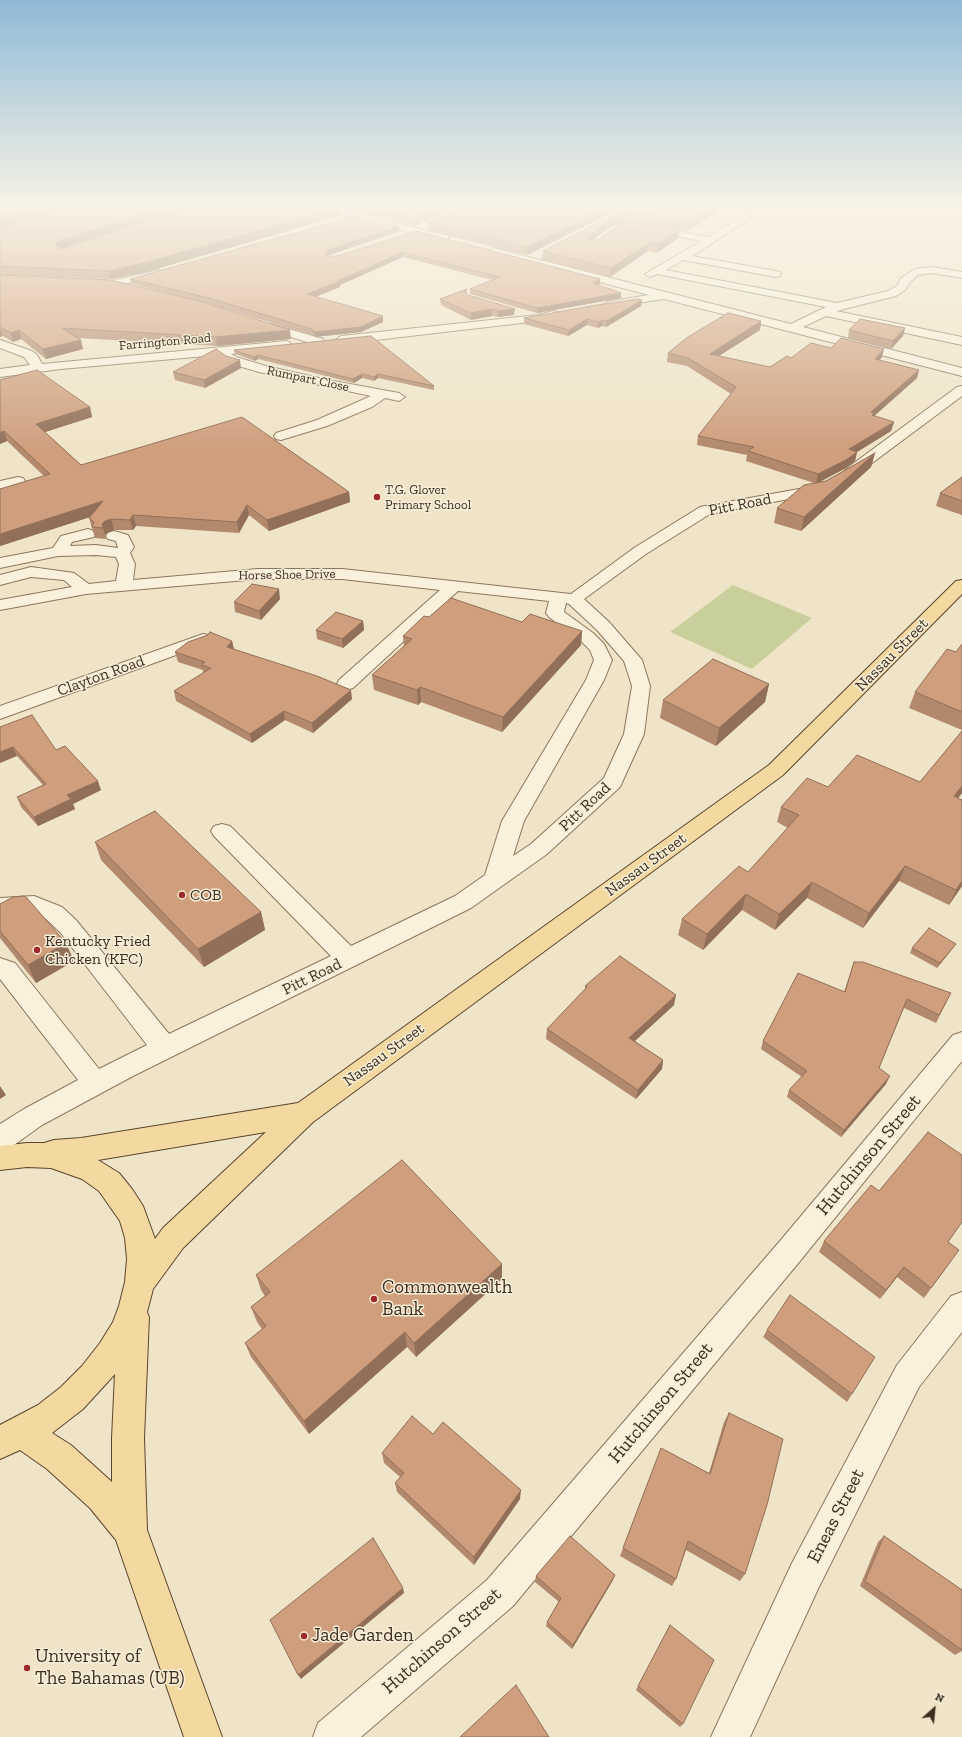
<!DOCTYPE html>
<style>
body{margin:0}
#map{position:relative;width:962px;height:1737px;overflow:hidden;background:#f0e4c8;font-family:"Zilla Slab",serif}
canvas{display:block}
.north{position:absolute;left:914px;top:1689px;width:40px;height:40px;-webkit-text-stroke:3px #f7eed8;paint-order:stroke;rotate:27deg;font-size:11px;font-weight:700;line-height:16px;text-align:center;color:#3d2e20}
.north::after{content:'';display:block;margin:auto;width:14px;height:18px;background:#3d2e20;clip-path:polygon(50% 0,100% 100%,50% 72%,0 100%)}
</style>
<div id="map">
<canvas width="962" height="1737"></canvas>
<div class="north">N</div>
</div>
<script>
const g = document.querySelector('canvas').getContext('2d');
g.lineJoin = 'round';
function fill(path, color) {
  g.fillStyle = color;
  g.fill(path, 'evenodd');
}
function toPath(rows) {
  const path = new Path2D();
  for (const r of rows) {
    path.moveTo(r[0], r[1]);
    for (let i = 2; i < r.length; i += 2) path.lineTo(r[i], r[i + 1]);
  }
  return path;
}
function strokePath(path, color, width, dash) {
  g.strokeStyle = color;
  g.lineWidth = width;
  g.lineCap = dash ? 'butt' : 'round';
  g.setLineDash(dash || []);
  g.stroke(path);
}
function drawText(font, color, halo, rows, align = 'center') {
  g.font = font + ' "Zilla Slab",serif';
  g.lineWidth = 3;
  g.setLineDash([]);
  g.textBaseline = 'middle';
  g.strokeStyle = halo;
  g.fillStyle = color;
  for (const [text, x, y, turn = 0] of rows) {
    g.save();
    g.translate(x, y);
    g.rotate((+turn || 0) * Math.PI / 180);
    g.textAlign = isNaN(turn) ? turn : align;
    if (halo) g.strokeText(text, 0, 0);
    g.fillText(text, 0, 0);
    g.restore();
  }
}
fill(toPath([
 [733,585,812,618,752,669,670,632]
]), '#c9cf9b');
const minor = toPath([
 [316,207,331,207,448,236,449,238,444,241,318,209,316,207],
 [438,207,456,207,463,210,458,213,440,209,438,207],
 [747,214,750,215,750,219,692,256,776,271,780,272,781,274,780,276,776,277,683,260,666,270,837,303,888,291,897,286,901,278,915,269,932,267,962,272,962,278,932,273,918,275,910,282,905,290,896,296,836,311,962,337,962,345,826,316,803,327,962,368,962,376,664,299,611,307,607,306,605,304,607,302,649,295,489,253,488,251,493,248,791,324,826,307,657,274,650,277,645,274,701,241,646,230,644,228,646,226,649,225,708,237,747,214],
 [159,270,163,271,164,273,163,275,111,287,91,285,86,282,91,279,111,281,159,270],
 [553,311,557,312,559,314,557,316,539,321,341,344,335,340,341,336,538,315,553,311],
 [271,324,323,339,325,342,319,346,267,329,265,327,271,324],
 [0,340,32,351,37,355,42,364,287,341,293,345,291,348,231,354,236,357,266,366,323,379,399,393,405,397,399,401,385,398,372,407,327,426,281,440,276,439,274,436,276,433,317,420,371,396,259,372,228,363,217,355,61,369,0,377,0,369,30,365,24,357,0,348,0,340],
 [962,386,962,396,856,475,846,475,844,472,846,469,957,387,962,386],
 [18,477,23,478,25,481,23,484,0,490,0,481,18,477],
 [821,485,826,486,828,489,826,492,710,514,646,554,584,599,609,622,642,660,650,686,644,734,620,787,547,854,471,908,133,1076,42,1125,10,1148,0,1151,0,1124,24,1109,78,1080,0,979,0,958,15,963,99,1069,147,1045,60,932,46,919,32,913,0,914,0,898,34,896,62,907,76,920,169,1034,331,956,214,836,211,831,214,826,222,824,230,826,351,946,455,896,485,875,502,821,586,680,594,660,590,650,581,641,549,617,546,613,549,601,458,591,353,688,346,690,339,688,337,684,339,680,440,590,342,579,258,579,86,594,0,610,0,600,72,587,64,580,31,577,0,585,0,575,31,567,74,573,89,584,116,581,119,564,116,557,96,555,58,556,0,568,0,558,53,548,61,536,88,529,94,531,96,534,94,537,72,542,70,546,96,545,118,548,116,541,108,539,106,536,108,533,114,531,128,535,134,547,130,553,135,564,133,580,258,569,342,569,571,594,634,548,700,507,821,485],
 [566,603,569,604,597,630,624,661,632,686,624,734,604,778,531,844,513,856,524,821,604,680,612,660,604,644,593,633,564,612,566,603],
 [203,634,209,635,212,639,209,643,0,719,0,706,203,634],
 [962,1032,962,1061,800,1261,513,1606,361,1737,313,1737,318,1723,487,1580,780,1241,953,1035,962,1032],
 [962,1292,962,1332,919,1387,818,1589,750,1737,711,1737,792,1563,897,1365,951,1296,962,1292]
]);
const major = toPath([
 [962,580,962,594,783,775,313,1122,183,1248,153,1289,147,1312,149,1317,144,1438,147,1530,222,1737,184,1737,116,1540,90,1508,47,1469,20,1450,0,1459,0,1425,38,1405,61,1387,82,1366,100,1343,113,1322,119,1306,125,1282,127,1259,125,1238,120,1221,99,1191,82,1179,51,1168,27,1167,0,1170,0,1146,27,1143,44,1143,54,1140,81,1138,298,1103,769,765,956,581,962,580],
 [266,1132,163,1228,155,1239,143,1206,132,1189,119,1173,98,1160,266,1132],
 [115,1374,112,1438,112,1482,71,1445,52,1433,83,1409,115,1374]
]);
strokePath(minor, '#8d765c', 2);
strokePath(major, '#5b4430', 2);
fill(minor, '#faf1dc');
fill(major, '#f3d9a0');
fill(toPath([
 [336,207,454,207,414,226],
 [623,207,527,255,428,231,428,222],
 [627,207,718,207,718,211,688,231,649,224,625,222,612,226,593,240,598,240,679,230,678,238,657,253,648,251,610,277,542,260,543,251,608,218],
 [339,208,339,216,146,272,111,279,9,275,291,339,217,346,78,338,81,340,83,349,46,359,21,339,13,342,3,336,0,337,0,229,144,222,106,234],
 [400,231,329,255,328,256,337,256,416,231,600,284,598,285,621,298,537,313,470,294,470,289,492,280,403,257,340,285,340,287,315,297,383,322,361,332,315,337,312,335,209,304,132,284,130,279],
 [467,289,467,294,468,295,514,315,498,317,492,316,471,320,441,305,440,299],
 [642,300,641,306,606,327,602,326,598,328,587,325,568,336,524,324,524,318],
 [761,321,760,330,719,356,770,367,791,358,831,348,882,357,880,360,919,370,917,378,874,416,894,422,891,431,857,452,855,461,844,469,819,482,826,481,875,453,871,467,801,531,774,523,777,508,814,483,746,461,747,455,697,445,698,436,731,394,687,366,667,362,668,353],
 [905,328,903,336,891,349,848,338,849,330],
 [371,336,434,386,434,390,378,378,374,381,362,378,354,383,258,359,255,361,235,354,234,350],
 [241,368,205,388,175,380,173,372],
 [0,380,90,407,92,417,45,432,81,465,349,492,350,502,269,531,249,515,239,533,136,526,133,530,114,530,108,532,105,535,106,539,95,538,89,518,90,517,0,546,44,476,7,441,0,444],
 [962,477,962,515,936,506,940,493],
 [280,599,261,620,235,612,234,602],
 [429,617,522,622,582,631,581,645,502,732,421,702,418,705,374,690,372,675,404,646,403,636],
 [363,621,364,630,343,648,317,639,316,630],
 [232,641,234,649,352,699,313,733,285,720,252,743,176,701,174,691,203,673,203,670,178,662,175,652],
 [962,644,962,730,909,708,915,692,956,652],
 [769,684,765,702,716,746,660,718,663,700],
 [0,727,56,750,101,790,73,804,75,809,38,826,21,807,17,797,43,785,17,756],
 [962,731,962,793,958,798,962,800,962,886,949,905,899,881,863,928,807,898,775,930,742,910,703,950,678,935,682,919,748,872,788,828,777,822,781,807,828,787,920,782],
 [95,842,261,912,265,930,204,967,101,860],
 [0,904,74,961,36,983,0,938],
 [912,948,953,948,937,968,910,953],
 [854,962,947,1001,936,1023,904,1008,879,1068,886,1084,841,1137,787,1097,789,1090,802,1077,761,1049,763,1041,844,992],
 [585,986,674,1005,635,1041,663,1060,662,1069,636,1099,546,1039,547,1029,585,990],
 [962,1155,962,1222,948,1242,952,1260,924,1298,897,1277,880,1299,819,1252,824,1241,879,1191],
 [502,1264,502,1279,416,1357,407,1347,309,1434,251,1357,245,1343,262,1329,257,1322,251,1307,265,1296,261,1290,256,1275],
 [767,1330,852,1394,847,1402,763,1337],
 [729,1413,745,1574,740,1581,686,1550,676,1579,672,1586,620,1556,661,1448,709,1473,724,1422],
 [433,1434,520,1499,474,1565,397,1492,395,1483,400,1477,384,1463,382,1453],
 [884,1536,962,1590,962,1651,955,1655,860,1586,878,1542],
 [536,1576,613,1580,572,1649,546,1626,547,1622,559,1602,535,1582],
 [670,1625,683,1724,680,1727,636,1690]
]), '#b2896c');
fill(toPath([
 [42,207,69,207,0,228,0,220],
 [169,207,202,207,144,222,59,250,56,246,57,242,142,214],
 [438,207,454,207,414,226,414,218],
 [608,207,623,207,527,255,527,247],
 [713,207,718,207,718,211,688,231,689,223],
 [339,208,339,216,146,272,111,279,109,271],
 [626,214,625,222,612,226,587,244,588,236,613,218],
 [399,226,400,231,329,255,327,257,326,252,328,250],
 [679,230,678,238,657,253,658,244],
 [649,243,648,251,610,277,611,268],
 [402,252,403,257,340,285,340,287,308,300,307,294],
 [600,279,600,284,593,288,593,283],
 [621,293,621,298,537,313,537,308],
 [642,300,641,306,606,327,607,321],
 [492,309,492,316,471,320,471,313],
 [515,309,514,315,498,317,498,311],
 [383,316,383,322,361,332,315,337,314,332],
 [587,319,587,325,568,336,569,330],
 [603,320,602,326,598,328,599,322],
 [761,321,760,330,709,362,710,354],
 [0,327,3,336,0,337],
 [905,328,903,336,891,349,893,341],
 [19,330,21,339,13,342,11,333],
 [290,330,291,339,217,346,216,337],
 [81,340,83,349,46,359,43,349],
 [884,349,882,357,872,367,875,359],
 [258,355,258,359,255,361,254,357],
 [240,360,241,368,205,388,204,380],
 [919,370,917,378,873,417,871,412],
 [362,374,362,378,354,383,353,379],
 [378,374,378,378,374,381,374,377],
 [90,407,92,417,39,434,36,424],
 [894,422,891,431,857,452,855,461,844,469,816,484,818,474,849,449],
 [4,431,7,441,0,444,0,433],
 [875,453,871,467,801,531,804,517],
 [349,492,350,502,269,531,267,520],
 [103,501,106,512,0,546,0,534],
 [247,505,249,515,239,533,237,522],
 [133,515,136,526,133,530,130,520],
 [111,519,114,530,108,532,105,535,102,524,105,521],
 [279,589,280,599,261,620,259,611],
 [363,621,364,630,343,648,342,639],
 [582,631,581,645,502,732,503,717],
 [232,641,234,651,227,647],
 [769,684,765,702,716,746,719,728],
 [420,687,421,702,418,705,417,690],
 [351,690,352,699,313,733,312,723],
 [284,711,285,720,252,743,250,734],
 [13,747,17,756,0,763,0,752],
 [98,781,101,790,73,804,75,809,38,826,34,817,67,795],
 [962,786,962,793,948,812,954,796],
 [905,866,899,881,863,928,869,913],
 [962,881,962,886,949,905,956,890],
 [812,882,807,898,775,930,779,914],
 [746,894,742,910,703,950,707,934],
 [261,912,265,930,204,967,198,949],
 [66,943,74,961,36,983,28,965],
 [956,944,953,948,937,968,940,963],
 [676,995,674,1005,628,1047,629,1038],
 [663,1060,662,1069,636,1099,638,1090],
 [890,1076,886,1084,841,1137,844,1130],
 [0,1086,6,1095,0,1099],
 [502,1264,502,1279,416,1357,414,1343],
 [904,1267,897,1277,880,1299,886,1290],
 [405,1332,407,1347,309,1434,304,1421],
 [521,1490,520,1499,474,1565,474,1557],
 [615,1575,613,1580,572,1649,573,1645],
 [403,1588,404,1593,301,1679,298,1675]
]), '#916f58');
const building = toPath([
 [0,207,42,207,0,220,0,207],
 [70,207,169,207,142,214,57,242,56,246,61,249,149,220,203,207,333,207,339,208,144,263,109,271,0,266,0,229,70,207],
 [367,207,438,207,414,218,367,207],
 [459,207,608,207,527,247,428,222,459,207],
 [627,207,713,207,689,223,650,215,626,214,613,218,588,236,588,239,598,240,620,224,626,223,650,224,679,230,658,244,649,243,611,268,543,251,608,218,627,207],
 [356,216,399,226,328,250,326,252,327,256,337,256,416,231,600,279,593,283,621,293,537,308,470,289,500,277,402,252,338,281,340,281,307,294,383,316,361,327,314,332,312,329,209,298,130,279,356,216],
 [0,275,110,280,199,301,290,330,216,337,62,328,81,340,43,349,19,330,11,333,0,327,0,275],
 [467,289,464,291,468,295,515,309,498,311,492,309,471,313,440,299,467,289],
 [638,299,642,300,607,321,603,320,599,322,587,319,569,330,524,318,597,305,638,299],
 [728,313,761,321,710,354,770,367,787,356,791,358,811,343,831,348,841,338,884,349,875,359,919,370,871,412,874,413,872,415,894,422,849,449,857,452,846,460,818,474,748,451,754,447,698,436,736,387,688,358,668,353,688,337,728,313],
 [860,319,905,328,893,341,849,330,860,319],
 [371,336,434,386,378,374,374,377,362,374,353,379,258,355,254,357,234,350,371,336],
 [216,349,226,356,240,360,204,380,173,372,216,349],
 [37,370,90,407,36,424,81,465,242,417,349,492,267,520,247,505,237,522,133,515,130,520,111,519,105,521,102,524,103,528,92,527,94,522,89,518,103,501,0,534,0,489,50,474,4,431,0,433,0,380,37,370],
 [875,453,804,517,777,508,804,485,826,481,875,453],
 [962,477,962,501,940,493,962,477],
 [252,584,279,589,259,611,234,602,252,584],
 [451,598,522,622,530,614,582,631,503,717,420,687,417,690,372,675,412,639,403,636,424,616,429,617,451,598],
 [336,612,363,621,342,639,316,630,336,612],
 [210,632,232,641,227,647,317,676,351,690,312,723,284,711,250,734,174,691,211,668,201,665,205,662,175,652,188,642,208,635,210,632],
 [962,644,962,712,915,692,947,649,956,652,962,644],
 [713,659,769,684,719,728,663,700,713,659],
 [32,715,56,750,65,746,98,781,67,795,71,799,34,817,17,797,46,784,13,747,0,752,0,727,32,715],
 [962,731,962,786,954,796,962,800,962,881,956,890,905,866,869,913,812,882,779,914,746,894,707,934,682,919,739,866,748,872,799,815,781,807,807,778,828,787,857,755,920,782,962,731],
 [155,811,261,912,198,949,95,842,155,811],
 [24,896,27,898,66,943,28,965,0,931,0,904,13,897,24,896],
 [929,928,956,944,940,963,912,948,929,928],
 [620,956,676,995,629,1038,663,1060,638,1090,547,1029,587,987,585,986,620,956],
 [854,962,863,962,951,993,939,1015,907,999,879,1068,890,1076,844,1130,789,1090,807,1071,763,1041,798,973,845,992,854,962],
 [928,1132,962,1155,962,1222,948,1242,959,1250,931,1288,904,1267,886,1290,824,1241,871,1185,879,1191,928,1132],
 [402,1160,502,1264,414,1343,405,1332,304,1421,245,1343,266,1326,251,1307,270,1292,256,1275,402,1160],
 [790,1295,875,1357,852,1394,767,1330,790,1295],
 [729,1413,783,1439,767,1505,745,1574,688,1541,676,1579,623,1548,661,1448,710,1474,729,1413],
 [412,1416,433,1434,443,1422,521,1490,474,1557,395,1483,404,1473,382,1453,412,1416],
 [570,1536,615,1575,573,1645,547,1622,561,1598,536,1576,570,1536],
 [884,1536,962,1590,962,1650,865,1581,884,1536],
 [373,1538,403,1588,298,1675,270,1620,373,1538],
 [670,1625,714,1660,683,1724,638,1686,670,1625],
 [516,1685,549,1737,460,1737,516,1685]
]);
fill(building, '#cf9f7d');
strokePath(building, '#916f58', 1);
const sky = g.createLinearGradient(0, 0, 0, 450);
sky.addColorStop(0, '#8fbad6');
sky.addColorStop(0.46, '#f8f3e6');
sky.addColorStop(1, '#f8f3e600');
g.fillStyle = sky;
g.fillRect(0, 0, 962, 450);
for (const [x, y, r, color] of [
 [377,497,4,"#9e2a2b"],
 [182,895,4,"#9e2a2b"],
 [37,950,4,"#9e2a2b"],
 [374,1299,4,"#9e2a2b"],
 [304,1636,4,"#9e2a2b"],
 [27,1668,4,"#9e2a2b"]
]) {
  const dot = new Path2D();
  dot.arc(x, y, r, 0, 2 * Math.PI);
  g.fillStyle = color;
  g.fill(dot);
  strokePath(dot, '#f7eed8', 1.5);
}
drawText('13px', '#3d2e20', '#f7eed8', [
 ["Farrington Road",165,342,-5],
 ["Rumpart Close",308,379,12],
 ["Horse Shoe Drive",287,575,-1]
]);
drawText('13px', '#3d2e20', '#f7eed8', [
 ["T.G. Glover",385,490],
 ["Primary School",385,505]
], 'left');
drawText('16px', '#3d2e20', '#f7eed8', [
 ["Pitt Road",740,505,-11],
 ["Nassau Street",892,655,-45],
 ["Clayton Road",101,676,-20],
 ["Pitt Road",585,807,-43],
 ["Nassau Street",646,865,-36],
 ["Pitt Road",312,977,-26],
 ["Nassau Street",384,1055,-36]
]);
drawText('16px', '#3d2e20', '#f7eed8', [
 ["COB",190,895],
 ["Kentucky Fried",45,941],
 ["Chicken (KFC)",45,959]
], 'left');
drawText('19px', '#3d2e20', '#f7eed8', [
 ["Hutchinson Street",869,1155,-50],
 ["Hutchinson Street",661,1403,-50],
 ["Eneas Street",836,1516,-63],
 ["Hutchinson Street",442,1641,-41]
]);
drawText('19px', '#3d2e20', '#f7eed8', [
 ["Commonwealth",382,1288],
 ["Bank",382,1310],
 ["Jade Garden",312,1636],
 ["University of",35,1657],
 ["The Bahamas (UB)",35,1679]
], 'left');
</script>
